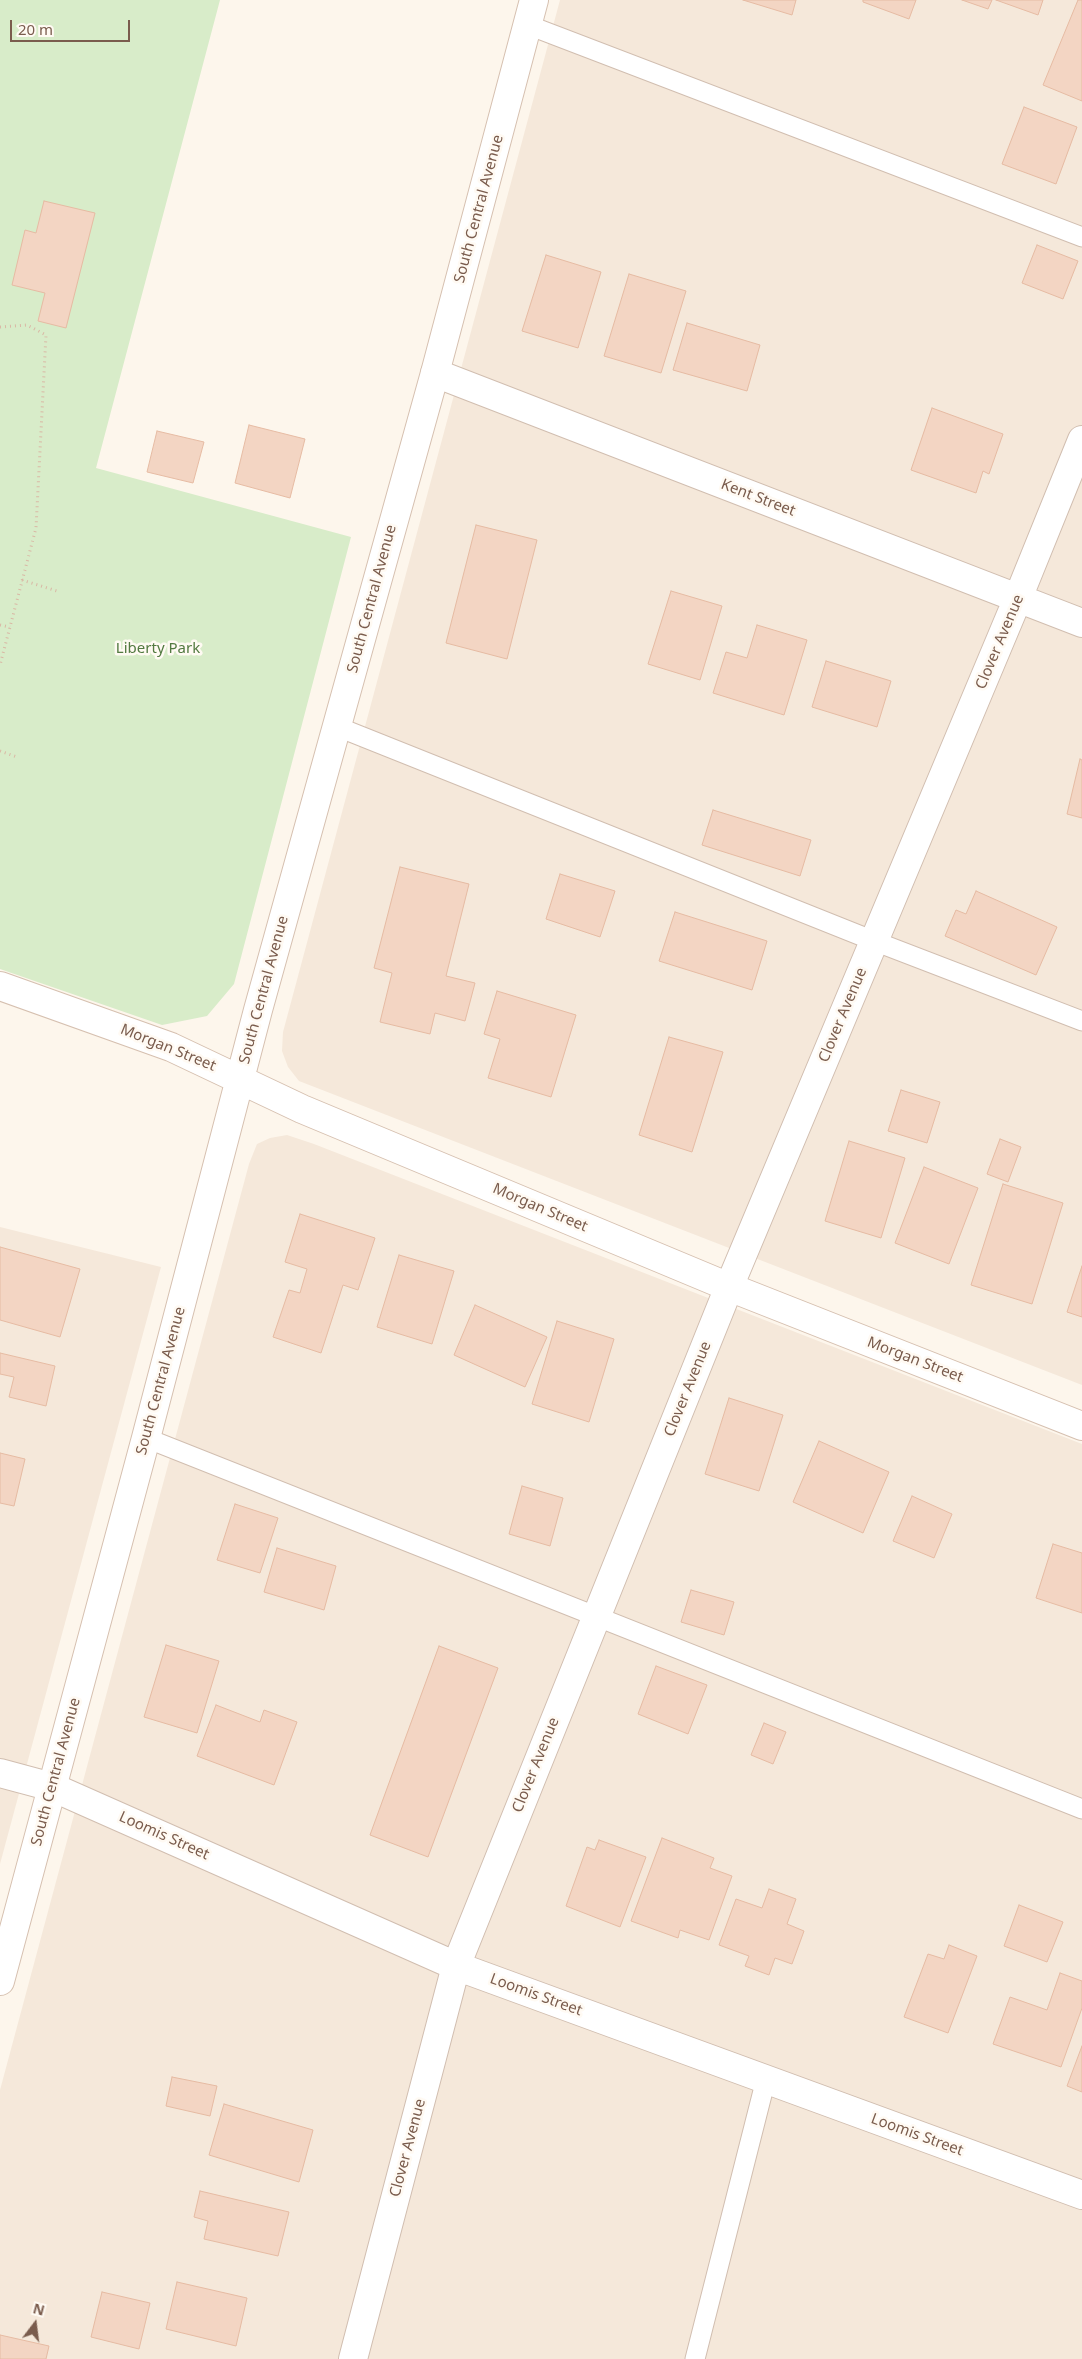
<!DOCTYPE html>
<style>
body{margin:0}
#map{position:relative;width:1082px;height:2359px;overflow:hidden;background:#fdf6ec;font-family:"Noto Sans",sans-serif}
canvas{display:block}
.north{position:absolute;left:10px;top:2299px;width:50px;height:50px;-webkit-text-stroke:4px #fffaf3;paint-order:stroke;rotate:15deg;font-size:14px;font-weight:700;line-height:20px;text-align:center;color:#7a5c4d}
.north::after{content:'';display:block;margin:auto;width:18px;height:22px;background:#7a5c4d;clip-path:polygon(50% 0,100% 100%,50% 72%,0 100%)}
.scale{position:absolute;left:10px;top:20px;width:120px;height:22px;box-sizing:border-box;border:2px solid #7a5c4d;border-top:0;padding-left:6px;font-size:15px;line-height:18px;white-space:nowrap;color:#7a5c4d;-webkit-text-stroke:4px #fffaf3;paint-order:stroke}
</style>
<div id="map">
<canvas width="1082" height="2359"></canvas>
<div class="north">N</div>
<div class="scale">20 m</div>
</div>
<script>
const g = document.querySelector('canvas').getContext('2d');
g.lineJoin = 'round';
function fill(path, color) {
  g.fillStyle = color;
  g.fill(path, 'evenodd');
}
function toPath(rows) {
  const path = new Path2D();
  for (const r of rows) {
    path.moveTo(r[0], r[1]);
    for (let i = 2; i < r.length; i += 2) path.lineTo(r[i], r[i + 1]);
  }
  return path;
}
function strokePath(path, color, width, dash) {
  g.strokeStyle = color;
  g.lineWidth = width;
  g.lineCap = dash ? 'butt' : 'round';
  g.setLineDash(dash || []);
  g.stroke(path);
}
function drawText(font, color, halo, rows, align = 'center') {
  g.font = font + ' "Noto Sans",sans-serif';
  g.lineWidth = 5;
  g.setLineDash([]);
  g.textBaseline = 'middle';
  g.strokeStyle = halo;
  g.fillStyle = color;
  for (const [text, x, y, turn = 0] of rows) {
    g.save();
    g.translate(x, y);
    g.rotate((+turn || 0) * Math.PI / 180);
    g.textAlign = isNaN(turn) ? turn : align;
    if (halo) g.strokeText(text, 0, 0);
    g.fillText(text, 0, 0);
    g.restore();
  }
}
fill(toPath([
 [560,0,1082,0,1082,1385,299,1081,288,1067,282,1051,283,1032],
 [287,1135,314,1144,1082,1444,1082,2359,0,2359,0,2090,249,1164,257,1144,270,1138],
 [0,1227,161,1267,0,1864]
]), '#f5e8da');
fill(toPath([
 [0,0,220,0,96,468,351,537,234,984,207,1016,162,1025,0,969]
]), '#d8ecc9');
const building = toPath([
 [743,0,796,0,792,15,743,0],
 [863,0,916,0,909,19,863,2,863,0],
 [962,0,992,0,988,9,962,0],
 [996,0,1043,0,1038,15,996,0],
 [1078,0,1082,0,1082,101,1043,85,1078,0],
 [1024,107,1077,127,1056,184,1002,164,1024,107],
 [44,201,95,213,66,328,38,321,45,293,12,285,25,230,36,233,44,201],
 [1037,245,1078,261,1063,299,1022,283,1037,245],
 [546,255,601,272,578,348,522,331,546,255],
 [629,274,686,291,661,373,604,356,629,274],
 [687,323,760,345,747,391,673,370,687,323],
 [932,408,1003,434,989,474,983,471,976,493,911,470,932,408],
 [249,425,305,439,290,498,235,483,249,425],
 [157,431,204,442,193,483,147,472,157,431],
 [476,525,537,540,507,659,446,643,476,525],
 [671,591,722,606,700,680,648,664,671,591],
 [757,625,807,640,784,715,713,693,726,652,747,658,757,625],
 [826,661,891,681,877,727,812,707,826,661],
 [1080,759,1082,760,1082,818,1067,814,1080,759],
 [713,810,811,840,800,876,702,845,713,810],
 [400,867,469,884,446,976,475,983,465,1021,435,1013,430,1034,380,1022,392,973,374,968,400,867],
 [560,874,615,891,600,937,546,919,560,874],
 [976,891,1057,927,1036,975,945,936,956,910,966,914,976,891],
 [675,912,767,941,752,990,659,961,675,912],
 [497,991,576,1015,551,1097,488,1078,500,1039,484,1034,497,991],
 [669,1037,723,1052,692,1152,639,1135,669,1037],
 [901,1090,940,1102,927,1143,888,1131,901,1090],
 [1000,1139,1021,1147,1008,1182,987,1174,1000,1139],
 [849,1141,905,1158,881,1238,825,1221,849,1141],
 [924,1167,978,1188,949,1264,895,1243,924,1167],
 [1003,1184,1063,1203,1032,1304,971,1285,1003,1184],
 [300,1214,375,1238,358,1290,343,1285,321,1353,273,1337,289,1290,300,1293,307,1269,285,1262,300,1214],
 [0,1247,80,1269,60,1337,0,1320,0,1247],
 [399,1255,454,1271,432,1344,377,1327,399,1255],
 [1082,1266,1082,1317,1067,1312,1082,1266],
 [475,1305,547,1337,525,1387,454,1355,475,1305],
 [557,1321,614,1339,589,1422,532,1404,557,1321],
 [0,1353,55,1366,46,1406,9,1397,14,1377,0,1374,0,1353],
 [729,1398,783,1415,759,1491,705,1474,729,1398],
 [819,1441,889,1472,863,1533,793,1502,819,1441],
 [0,1453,25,1459,14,1506,0,1503,0,1453],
 [522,1486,563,1498,550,1546,509,1534,522,1486],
 [912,1496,952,1514,934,1558,893,1541,912,1496],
 [235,1504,278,1518,260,1573,217,1560,235,1504],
 [1053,1544,1082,1553,1082,1613,1036,1598,1053,1544],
 [277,1548,336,1566,324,1610,264,1592,277,1548],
 [691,1590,734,1602,724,1635,681,1622,691,1590],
 [166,1645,219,1661,197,1733,144,1717,166,1645],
 [439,1646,498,1668,428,1857,370,1835,439,1646],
 [656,1666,707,1685,688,1734,638,1714,656,1666],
 [216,1705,260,1722,264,1710,297,1722,274,1785,197,1756,216,1705],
 [764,1723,786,1732,773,1764,751,1755,764,1723],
 [662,1838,714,1858,710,1868,732,1876,709,1940,680,1930,678,1938,631,1921,662,1838],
 [599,1840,646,1857,620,1927,566,1906,587,1847,595,1850,599,1840],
 [769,1889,796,1899,787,1924,804,1931,792,1964,775,1958,769,1975,745,1966,749,1956,719,1945,736,1899,762,1908,769,1889],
 [1019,1905,1063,1922,1047,1962,1004,1946,1019,1905],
 [949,1945,977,1956,948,2033,904,2017,928,1954,944,1959,949,1945],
 [1060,1973,1082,1981,1082,2008,1061,2067,993,2044,1010,1997,1047,2010,1060,1973],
 [1082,2046,1082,2092,1067,2086,1082,2046],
 [172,2077,217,2086,210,2116,166,2106,172,2077],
 [224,2104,313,2130,299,2182,209,2155,224,2104],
 [200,2191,289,2212,278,2256,204,2239,208,2221,194,2217,200,2191],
 [177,2282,247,2298,236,2346,166,2329,177,2282],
 [102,2292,150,2303,139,2349,91,2337,102,2292],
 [0,2335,49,2346,46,2359,0,2359,0,2335]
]);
fill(building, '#f3d5c3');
strokePath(building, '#e6bba3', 1);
const lane = toPath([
 [528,25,1082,237],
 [338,727,874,941,1082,1021],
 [146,1438,1082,1809],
 [695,2359,766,2079]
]);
const street = toPath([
 [435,373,1082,623],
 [0,1773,52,1787,456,1966,1082,2195],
 [353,2359,456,1966,729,1287,1018,598,1082,440]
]);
const secondary = toPath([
 [0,986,171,1047,302,1109,729,1287,1082,1426],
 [0,1981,146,1438,258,1010,435,373,534,0]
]);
strokePath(lane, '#d1beb0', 21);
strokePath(street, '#d1beb0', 30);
strokePath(secondary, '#d6c0b0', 30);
strokePath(toPath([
 [0,327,27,325,46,335,36,528,0,665],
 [22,580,60,592],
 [0,625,10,627],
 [0,751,17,757]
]), '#d9b8a5', 3, [1, 4]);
strokePath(lane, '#fff', 19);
strokePath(street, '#fff', 28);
strokePath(secondary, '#fff', 28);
drawText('15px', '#7a5c4d', '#fffaf3', [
 ["South Central Avenue",479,209,-75],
 ["Kent Street",758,498,21],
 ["South Central Avenue",372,599,-75],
 ["Clover Avenue",1000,642,-67],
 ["South Central Avenue",264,990,-75],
 ["Clover Avenue",843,1015,-67],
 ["Morgan Street",168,1048,22],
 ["Morgan Street",540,1208,23],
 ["Morgan Street",915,1360,21],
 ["South Central Avenue",161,1381,-75],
 ["Clover Avenue",688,1389,-68],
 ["Clover Avenue",536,1765,-68],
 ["South Central Avenue",56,1772,-75],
 ["Loomis Street",164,1836,24],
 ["Loomis Street",536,1995,20],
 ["Loomis Street",917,2135,20],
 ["Clover Avenue",408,2148,-75]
]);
drawText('15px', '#537a41', '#fffaf3', [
 ["Liberty Park",158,649]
]);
</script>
